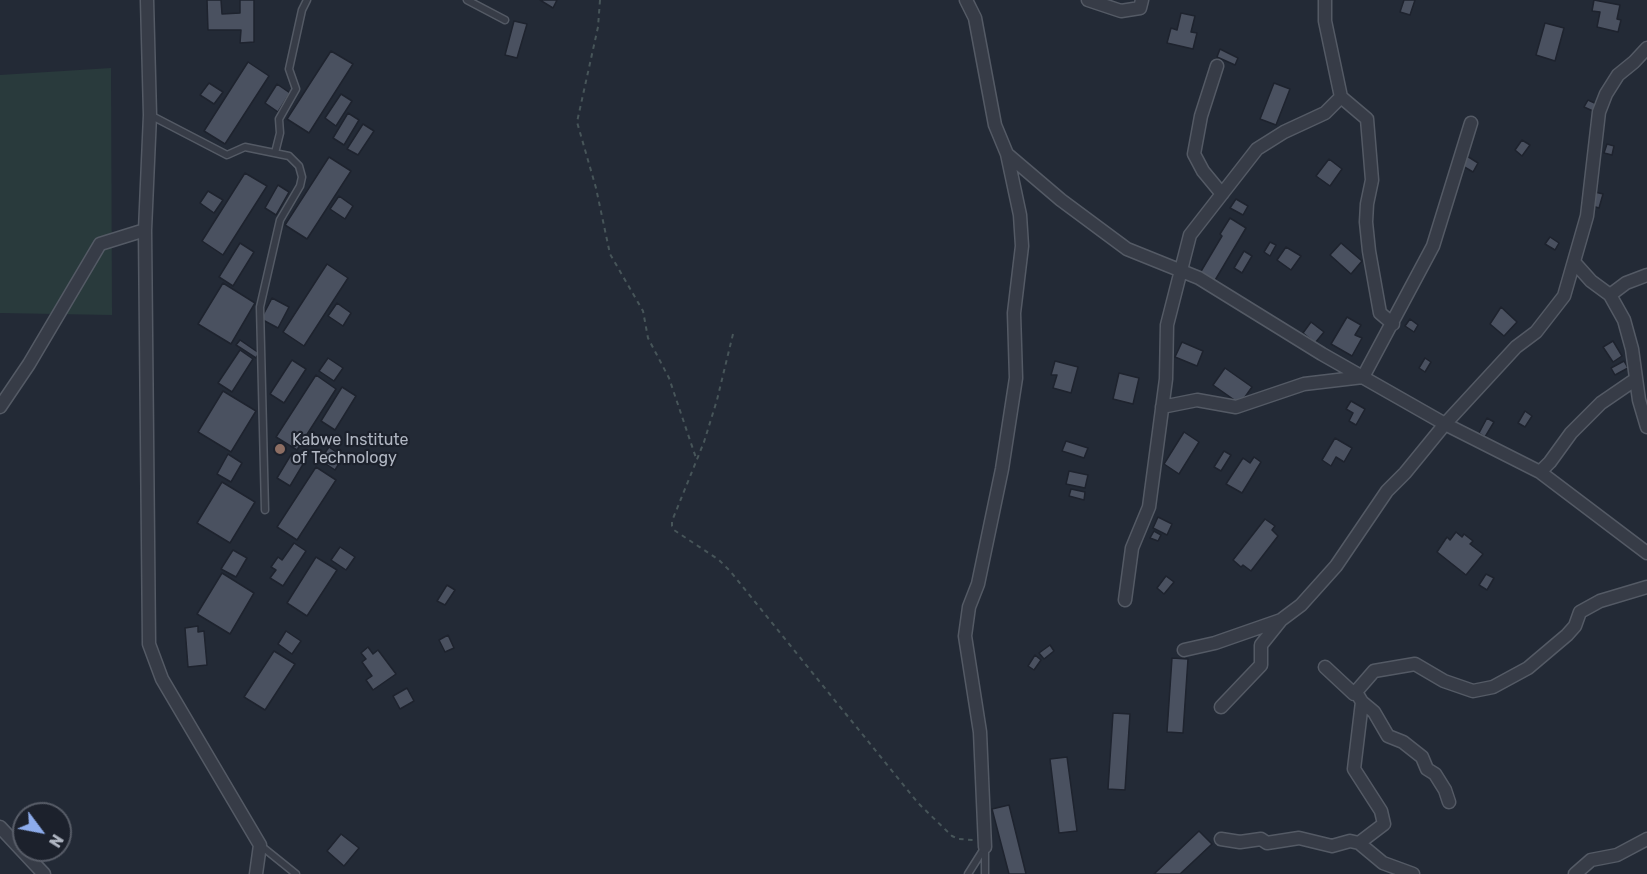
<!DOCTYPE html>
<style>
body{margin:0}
#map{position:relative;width:1647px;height:874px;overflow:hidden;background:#232a36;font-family:Rubik,sans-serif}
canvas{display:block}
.north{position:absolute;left:12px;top:802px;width:60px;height:60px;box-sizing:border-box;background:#1c212c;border:2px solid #585d68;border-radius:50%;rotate:122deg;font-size:16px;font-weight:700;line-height:24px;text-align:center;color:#b1b7c3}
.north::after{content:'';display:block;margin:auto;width:21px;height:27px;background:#8dacec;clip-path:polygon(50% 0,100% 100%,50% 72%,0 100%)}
</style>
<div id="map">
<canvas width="1647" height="874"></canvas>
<div class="north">N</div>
</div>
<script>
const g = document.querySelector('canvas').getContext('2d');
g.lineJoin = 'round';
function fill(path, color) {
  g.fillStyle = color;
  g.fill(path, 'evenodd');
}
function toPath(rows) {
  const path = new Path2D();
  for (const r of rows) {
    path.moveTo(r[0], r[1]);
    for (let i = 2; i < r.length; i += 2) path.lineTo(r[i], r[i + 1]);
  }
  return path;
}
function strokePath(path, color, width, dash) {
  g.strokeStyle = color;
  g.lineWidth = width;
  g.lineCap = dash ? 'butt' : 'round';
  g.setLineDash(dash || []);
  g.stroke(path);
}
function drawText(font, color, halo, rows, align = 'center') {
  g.font = font + ' Rubik,sans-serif';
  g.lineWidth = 4.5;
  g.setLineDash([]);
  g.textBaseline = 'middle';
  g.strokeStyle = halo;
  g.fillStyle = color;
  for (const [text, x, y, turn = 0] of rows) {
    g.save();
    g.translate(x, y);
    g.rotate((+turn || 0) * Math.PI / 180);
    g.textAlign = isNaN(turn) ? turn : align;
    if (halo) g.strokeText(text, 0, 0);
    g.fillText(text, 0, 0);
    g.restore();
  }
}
fill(toPath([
 [111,68,112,315,0,313,0,75]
]), '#293a3c');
const building = toPath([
 [207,0,221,0,222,14,240,13,240,0,254,0,254,42,240,43,241,30,208,30,207,0],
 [540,0,557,0,553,8,540,0],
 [1404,0,1415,0,1410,15,1400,12,1404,0],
 [1594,0,1620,5,1617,19,1621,20,1618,32,1597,27,1600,12,1592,11,1594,0],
 [1181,13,1195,16,1191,32,1197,33,1193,49,1167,43,1171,28,1177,30,1181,13],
 [514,21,527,24,517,58,505,55,514,21],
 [1545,23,1564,28,1555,61,1536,55,1545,23],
 [1220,49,1238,58,1235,65,1217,57,1220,49],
 [331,51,353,64,309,133,287,119,331,51],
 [248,62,269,76,225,144,204,131,248,62],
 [209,83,223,92,214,104,200,95,209,83],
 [1274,83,1290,89,1276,125,1260,119,1274,83],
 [277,84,290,93,278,112,265,103,277,84],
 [341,94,352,101,336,126,325,118,341,94],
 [1588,100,1599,105,1595,112,1584,107,1588,100],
 [348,113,359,120,344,145,333,138,348,113],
 [363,124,374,131,358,155,347,149,363,124],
 [1522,140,1530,145,1522,156,1515,150,1522,140],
 [1607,144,1614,146,1612,155,1604,153,1607,144],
 [1467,156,1478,163,1473,172,1461,165,1467,156],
 [329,157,351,171,307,239,285,225,329,157],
 [1329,159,1342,169,1330,186,1316,176,1329,159],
 [245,173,267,186,223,255,202,241,245,173],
 [278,185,289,192,276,215,265,208,278,185],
 [208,191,223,200,214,213,200,203,208,191],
 [1595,192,1603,194,1599,208,1592,206,1595,192],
 [339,196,353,206,345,219,330,209,339,196],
 [1236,199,1248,206,1243,215,1230,208,1236,199],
 [1230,218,1246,228,1214,282,1200,273,1222,236,1220,234,1230,218],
 [1550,237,1559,243,1555,250,1545,244,1550,237],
 [1270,242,1276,245,1270,256,1264,252,1270,242],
 [240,243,254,252,233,286,219,277,240,243],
 [1341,243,1362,261,1351,274,1330,255,1341,243],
 [1286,247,1301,256,1291,270,1277,260,1286,247],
 [1244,251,1252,256,1242,273,1234,268,1244,251],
 [327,264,348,278,304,346,283,332,327,264],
 [223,283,255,303,231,344,198,324,223,283],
 [272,298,289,307,278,328,261,319,272,298],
 [337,303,351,313,343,326,328,316,337,303],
 [1501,307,1517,322,1504,336,1490,324,1501,307],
 [1347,317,1361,325,1355,335,1362,338,1352,356,1331,344,1347,317],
 [1410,319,1418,325,1414,332,1405,326,1410,319],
 [1311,322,1324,332,1315,343,1303,333,1311,322],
 [240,340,259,353,256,358,236,345,240,340],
 [1613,341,1622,356,1613,362,1603,347,1613,341],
 [1182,342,1203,351,1197,366,1175,357,1182,342],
 [240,350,253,359,232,392,218,383,240,350],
 [328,358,343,368,334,381,319,371,328,358],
 [1425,358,1431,362,1425,372,1419,368,1425,358],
 [292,360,306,369,284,403,270,394,292,360],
 [1055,361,1078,367,1071,393,1053,388,1057,375,1051,375,1055,361],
 [1624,361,1628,368,1615,375,1611,368,1624,361],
 [1225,368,1252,387,1240,404,1213,385,1225,368],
 [1119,373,1139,378,1133,404,1113,399,1119,373],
 [316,375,336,389,297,450,276,437,316,375],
 [342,387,356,396,335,430,321,421,342,387],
 [223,391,256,411,231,452,198,432,223,391],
 [1351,401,1365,409,1356,425,1349,421,1353,413,1346,409,1351,401],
 [1525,411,1532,416,1525,427,1518,423,1525,411],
 [1487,418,1494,422,1485,437,1479,433,1487,418],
 [1184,432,1199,442,1179,474,1164,464,1184,432],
 [1335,438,1352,448,1344,462,1336,457,1331,466,1322,460,1335,438],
 [1066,441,1088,448,1084,458,1062,451,1066,441],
 [329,447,343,457,335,470,320,460,329,447],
 [1224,451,1231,455,1221,471,1214,467,1224,451],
 [292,453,305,461,290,486,277,478,292,453],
 [228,454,242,463,231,482,217,474,228,454],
 [1254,457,1261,462,1242,493,1226,484,1243,458,1250,463,1254,457],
 [316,467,336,480,297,540,277,527,316,467],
 [1069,471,1088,475,1085,488,1066,484,1069,471],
 [222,482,255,502,230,543,197,523,222,482],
 [1071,489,1085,492,1084,500,1069,496,1071,489],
 [1158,517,1172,524,1167,535,1153,528,1158,517],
 [1265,519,1275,526,1272,530,1278,536,1251,571,1243,565,1241,567,1233,560,1265,519],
 [1154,531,1161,535,1158,541,1150,538,1154,531],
 [1456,532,1462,537,1464,534,1473,541,1470,544,1483,554,1466,575,1437,552,1447,537,1450,540,1456,532],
 [294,543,306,551,283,586,270,578,276,570,271,567,278,557,282,560,294,543],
 [340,547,355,557,346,570,331,560,340,547],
 [233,550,247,558,236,577,221,569,233,550],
 [316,557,337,570,307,616,287,603,316,557],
 [222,573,254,593,230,634,197,614,222,573],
 [1486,574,1494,578,1487,590,1479,585,1486,574],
 [1166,576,1174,582,1164,594,1157,588,1166,576],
 [447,585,455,590,445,605,437,601,447,585],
 [198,626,198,632,204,631,207,665,188,667,185,628,198,626],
 [286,631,301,641,292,654,278,644,286,631],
 [448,635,454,648,445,652,439,640,448,635],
 [1050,645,1054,651,1044,659,1039,653,1050,645],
 [368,647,373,654,378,650,396,674,373,690,366,680,372,676,362,662,366,659,361,653,368,647],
 [274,651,295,664,265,710,244,697,274,651],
 [1035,655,1041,660,1034,670,1028,666,1035,655],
 [1172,658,1188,659,1183,733,1167,732,1172,658],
 [407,688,414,701,400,709,393,696,407,688],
 [1113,713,1130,714,1125,790,1108,789,1113,713],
 [1067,757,1077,831,1059,833,1050,759,1067,757],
 [1009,805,1026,874,1009,874,992,809,1009,805],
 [1199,831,1212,844,1180,874,1154,874,1199,831],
 [341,834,359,848,344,866,327,851,341,834]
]);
fill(building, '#4a5160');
strokePath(building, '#1e232e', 1.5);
const service = toPath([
 [467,0,505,20],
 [150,115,227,155,245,147,289,156,299,166,302,177,300,186,280,220,260,307,265,510],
 [275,153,280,133,279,119,296,89,289,69,302,10,307,0],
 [260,845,296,874],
 [985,847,985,874],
 [968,874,985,847]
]);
const minor = toPath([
 [147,0,150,115,145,230,149,644,162,679,260,845,256,874],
 [966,0,975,18,995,125,1007,154,1061,200,1127,249,1199,278,1322,354,1445,424,1540,472,1647,553],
 [1088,0,1121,11,1140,8,1142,0],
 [1217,66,1201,116,1194,154,1203,171,1222,194],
 [1341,97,1367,119,1372,180,1367,204,1366,222,1369,251,1380,313,1393,324],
 [1574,262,1591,281,1610,295,1624,320,1632,349,1639,400,1647,427],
 [1610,295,1626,283,1647,275],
 [0,407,29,364,100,244,145,230],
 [1162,407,1197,400,1236,407,1304,384,1363,377,1433,246,1471,123],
 [1540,472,1550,462,1571,433,1601,403,1636,379],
 [1125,600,1132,548,1149,507,1166,379,1167,325,1190,235,1257,149,1284,132,1325,113,1341,97,1325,21,1325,0],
 [1184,650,1215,643,1281,620],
 [1325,667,1354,694,1374,671,1415,664,1444,681,1473,691,1493,687,1528,668,1567,635,1575,626,1580,612,1600,601,1647,587],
 [1356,692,1362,702,1354,769,1381,811,1384,824,1359,843],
 [1362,702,1374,712,1388,736,1403,742,1422,757,1427,769,1435,774,1445,790,1449,802],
 [1221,707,1261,665,1261,645,1281,620,1301,605,1336,566,1387,491,1405,473,1445,424,1516,347,1536,332,1564,296,1587,216,1599,112,1606,94,1618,75,1634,62,1647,48],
 [0,827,44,874],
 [1221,839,1240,842,1261,839,1267,843,1299,838,1332,846,1350,841,1359,843,1383,863,1413,874],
 [985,847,980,732,965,636,969,607,978,584,1002,469,1016,378,1014,313,1022,246,1020,215,1007,154],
 [1575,874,1591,860,1617,855,1647,839]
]);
strokePath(service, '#545a65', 9);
strokePath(minor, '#545a65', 15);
strokePath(toPath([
 [600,0,598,27,577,122,596,188,610,254,643,311,648,338,669,378,696,458],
 [733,334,717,400,704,442,672,521,672,526,674,530,719,560,730,571,918,803,952,836,958,839,974,840]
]), '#475559', 2, [4.5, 4.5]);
strokePath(service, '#373c47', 6);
strokePath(minor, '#373c47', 12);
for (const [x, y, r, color] of [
 [280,449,6,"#8d6e63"]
]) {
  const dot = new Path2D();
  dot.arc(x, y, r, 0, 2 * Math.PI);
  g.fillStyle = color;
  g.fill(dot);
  strokePath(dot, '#1c212c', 2);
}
drawText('16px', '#b1b7c3', '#1c212c', [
 ["Kabwe Institute",292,440],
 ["of Technology",292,458]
], 'left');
</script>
